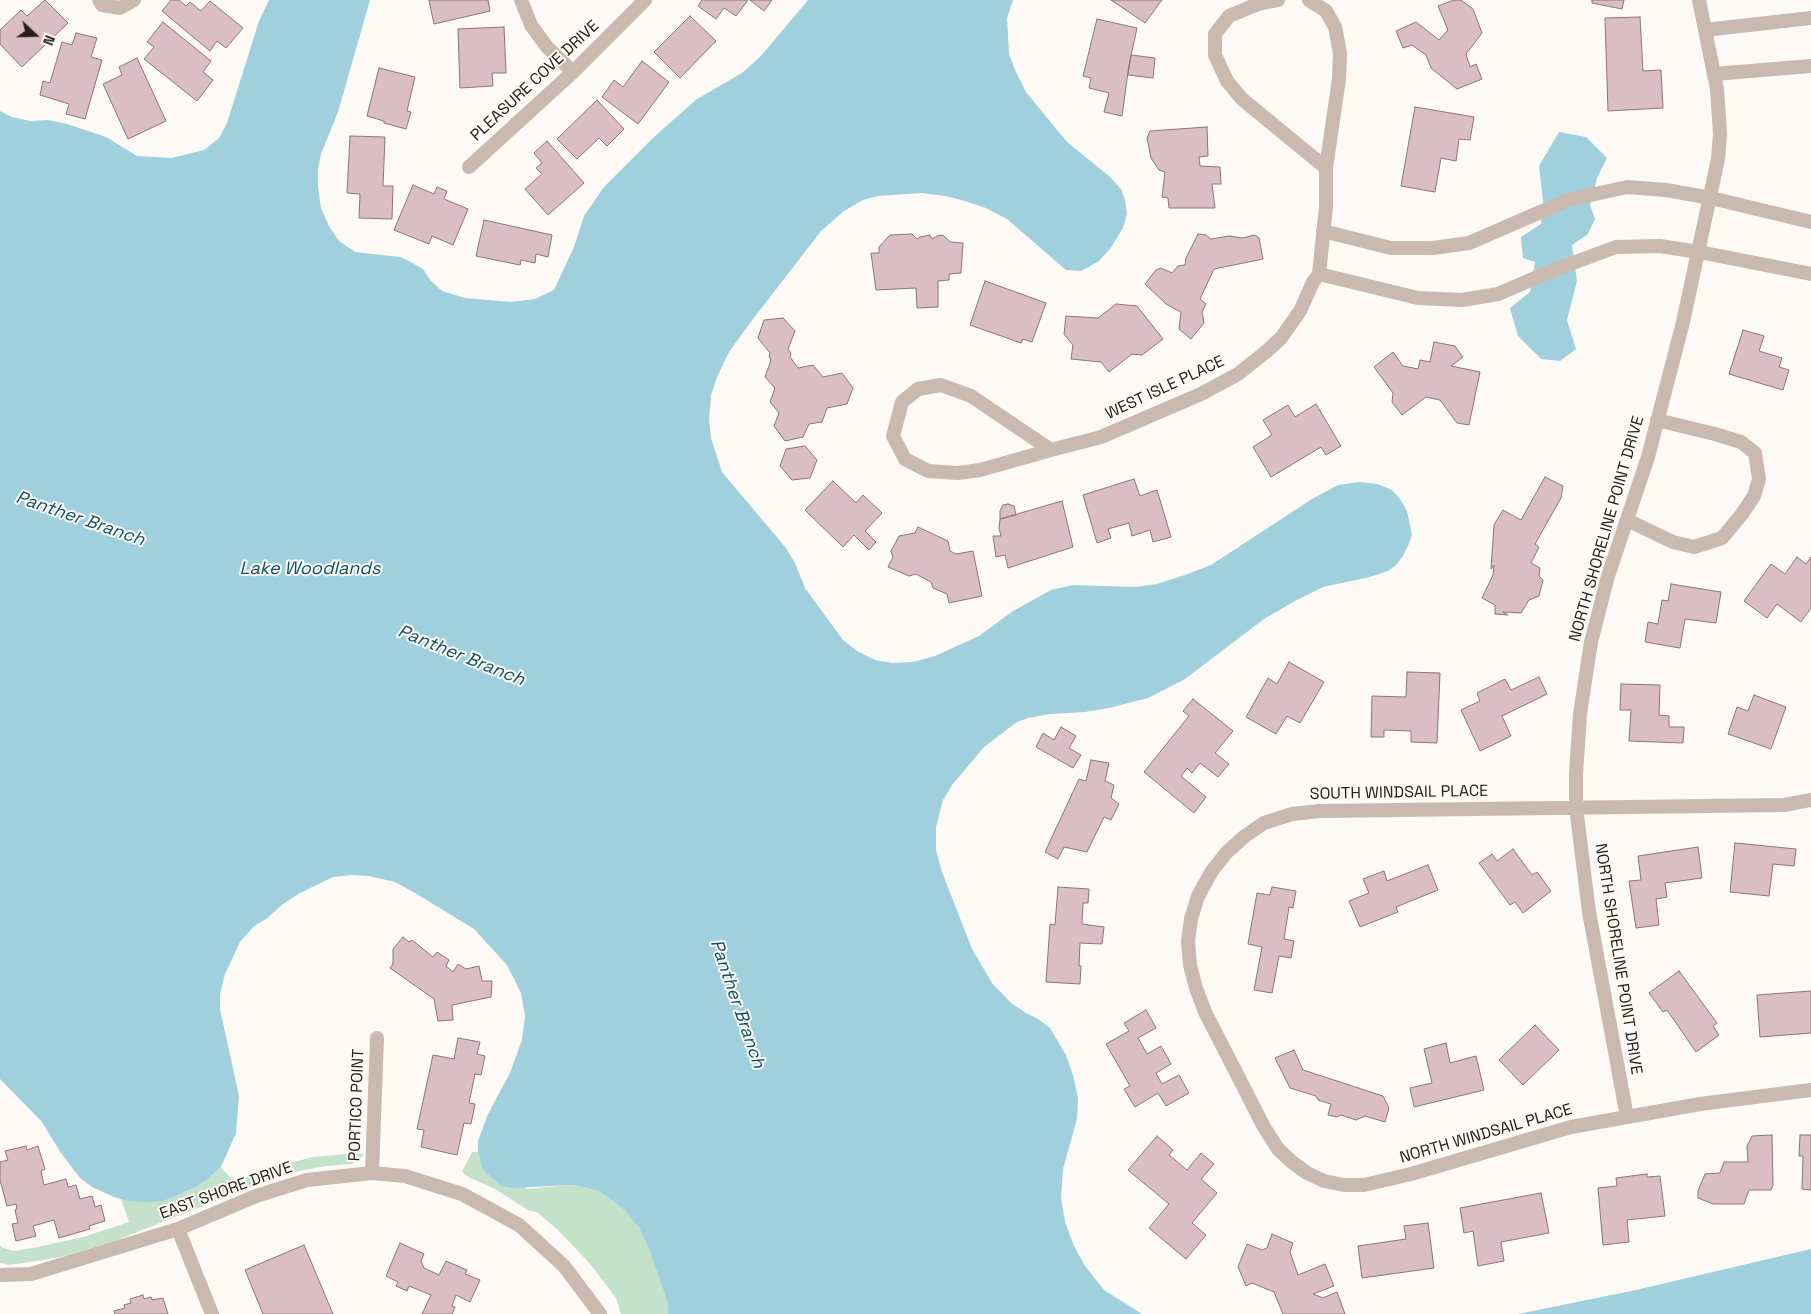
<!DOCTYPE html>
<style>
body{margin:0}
#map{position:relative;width:1811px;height:1314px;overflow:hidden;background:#fdf9f4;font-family:"Space Grotesk",sans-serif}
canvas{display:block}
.north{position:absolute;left:10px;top:10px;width:50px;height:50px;-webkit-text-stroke:4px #fdf9f4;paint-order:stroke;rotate:111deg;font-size:14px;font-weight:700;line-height:20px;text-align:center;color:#272018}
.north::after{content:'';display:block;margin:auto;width:18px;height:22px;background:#272018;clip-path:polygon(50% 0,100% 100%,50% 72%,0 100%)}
</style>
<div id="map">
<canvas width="1811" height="1314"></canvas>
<div class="north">N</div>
</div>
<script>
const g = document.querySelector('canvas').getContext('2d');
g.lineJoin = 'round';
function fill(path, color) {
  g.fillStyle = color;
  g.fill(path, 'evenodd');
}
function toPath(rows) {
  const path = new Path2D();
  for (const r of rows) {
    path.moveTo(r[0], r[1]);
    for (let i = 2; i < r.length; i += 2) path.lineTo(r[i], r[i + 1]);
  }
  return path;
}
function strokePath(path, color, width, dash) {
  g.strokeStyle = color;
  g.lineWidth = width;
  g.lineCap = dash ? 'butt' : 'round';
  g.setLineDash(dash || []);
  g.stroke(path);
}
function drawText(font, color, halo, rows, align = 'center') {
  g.font = font + ' "Space Grotesk",sans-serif';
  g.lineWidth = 4;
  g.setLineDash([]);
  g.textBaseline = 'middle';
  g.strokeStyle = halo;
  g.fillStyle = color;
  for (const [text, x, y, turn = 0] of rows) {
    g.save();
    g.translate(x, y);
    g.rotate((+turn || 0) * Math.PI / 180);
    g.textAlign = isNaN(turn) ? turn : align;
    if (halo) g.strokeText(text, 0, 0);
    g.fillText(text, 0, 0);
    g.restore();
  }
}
fill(toPath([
 [472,1152,478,1152,482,1168,527,1189,571,1185,587,1188,600,1192,611,1199,625,1211,639,1228,649,1249,667,1301,668,1314,621,1314,616,1298,591,1265,558,1230,538,1213,528,1210,495,1189,470,1178,462,1172],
 [348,1154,364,1154,360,1159,351,1164,326,1166,299,1171,271,1179,112,1242,61,1257,37,1261,9,1265,0,1263,0,1245,3,1248,13,1251,33,1248,83,1237,129,1222,121,1199,127,1201,182,1193,196,1187,209,1178,221,1167,234,1182,270,1168,313,1157]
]), '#c4e2ca');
fill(toPath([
 [269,0,370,0,338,112,321,154,318,169,318,187,321,208,329,226,339,241,355,252,400,257,409,261,423,269,431,281,442,291,465,298,511,302,535,299,554,290,574,247,584,216,604,187,655,136,697,99,742,73,760,57,808,0,1013,0,1007,18,1009,54,1016,72,1026,92,1067,142,1109,176,1121,189,1125,200,1127,214,1123,228,1110,249,1099,261,1081,271,1066,270,1007,219,986,208,965,201,945,196,922,193,878,196,863,200,844,211,821,231,750,323,729,352,717,377,711,395,709,419,711,438,722,472,786,548,795,563,805,588,843,640,857,651,875,660,892,663,913,662,935,656,979,636,1013,611,1051,590,1073,585,1135,587,1157,584,1185,575,1211,565,1312,499,1338,485,1359,482,1377,484,1392,490,1400,499,1407,511,1412,535,1408,546,1403,556,1396,565,1388,571,1370,577,1323,587,1295,601,1264,619,1185,679,1148,698,1109,708,1085,712,1050,714,1028,718,1017,722,984,747,952,785,943,800,936,827,936,850,942,872,972,949,992,983,1011,1003,1026,1013,1038,1019,1050,1028,1066,1055,1073,1075,1078,1098,1077,1119,1063,1169,1061,1198,1065,1222,1074,1246,1085,1266,1104,1290,1142,1314,668,1314,667,1301,649,1249,639,1228,625,1211,611,1199,600,1192,587,1188,571,1185,512,1188,502,1186,492,1178,482,1168,478,1152,478,1141,488,1114,510,1073,522,1040,525,1016,521,993,507,965,474,929,415,893,395,882,369,876,352,875,333,877,300,893,283,904,266,919,254,926,240,942,225,974,220,994,220,1009,239,1096,236,1133,221,1167,209,1178,196,1187,163,1201,147,1202,127,1201,114,1197,92,1187,80,1178,61,1153,42,1122,0,1079,0,111,12,117,30,121,48,120,67,124,106,137,137,156,172,158,204,150,219,138,227,123,259,21],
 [1559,132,1586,137,1607,158,1597,178,1590,205,1595,219,1588,234,1572,245,1577,281,1567,320,1576,349,1560,361,1541,359,1518,336,1510,308,1530,292,1535,262,1523,258,1521,237,1541,224,1543,201,1539,166],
 [1811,1249,1811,1314,1518,1314,1636,1290]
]), '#a0d0dd');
const building = toPath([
 [45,0,68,23,22,67,0,44,0,30,21,10,27,16,45,0],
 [171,0,179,0,186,6,190,2,201,11,210,1,243,28,226,48,217,41,210,51,162,11,171,0],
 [429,0,488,0,490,11,434,24,429,0],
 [702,0,748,0,736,16,724,8,716,19,698,6,702,0],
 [750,0,772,0,764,11,750,0],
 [1111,0,1162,0,1145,23,1111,0],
 [1454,0,1461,0,1473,9,1482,33,1466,54,1470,67,1476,64,1482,79,1457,89,1431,68,1426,55,1412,45,1403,48,1396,31,1416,22,1439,40,1448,30,1438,6,1454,0],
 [1592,0,1624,0,1622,9,1592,3,1592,0],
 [690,16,716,41,680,78,654,52,690,16],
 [1640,17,1643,71,1661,70,1663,108,1608,111,1605,18,1640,17],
 [1097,19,1137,28,1129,65,1122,116,1104,112,1109,93,1089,88,1091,78,1083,76,1097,19],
 [163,22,211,61,203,72,213,80,197,101,144,59,154,47,147,42,163,22],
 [504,27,506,73,492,73,493,86,460,88,458,29,504,27],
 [76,33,97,38,91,57,102,60,85,119,66,114,69,104,40,95,43,81,50,83,62,42,72,45,76,33],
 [1131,55,1155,58,1153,78,1128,75,1131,55],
 [137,58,166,121,128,139,103,84,122,75,119,67,137,58],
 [642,61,669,82,638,124,602,97,614,80,623,87,642,61],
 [379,68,415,77,407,111,411,112,406,129,384,123,384,121,367,116,379,68],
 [597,100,624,129,607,146,599,138,577,159,557,139,597,100],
 [1415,107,1474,117,1470,140,1459,139,1456,161,1441,158,1435,192,1401,186,1415,107],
 [1207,127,1208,156,1199,157,1200,166,1220,167,1221,184,1212,184,1215,208,1169,208,1168,198,1162,197,1165,172,1159,170,1151,158,1147,138,1150,131,1207,127],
 [350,136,385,137,383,186,393,186,392,219,359,218,360,194,347,193,350,136],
 [547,141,584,183,548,215,525,189,542,174,536,168,542,163,534,153,547,141],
 [413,185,434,194,437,187,447,191,444,199,468,209,453,245,432,236,429,244,394,230,413,185],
 [484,220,552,235,548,257,536,254,535,263,521,260,520,265,476,256,484,220],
 [912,234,917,239,920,237,930,235,932,239,937,236,943,235,950,242,963,243,961,273,949,274,949,280,938,281,938,307,917,308,916,288,876,290,871,253,879,253,879,247,890,235,912,234],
 [1198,234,1206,235,1211,239,1229,236,1242,238,1255,235,1259,238,1263,259,1214,269,1200,299,1206,304,1202,312,1204,323,1191,339,1179,329,1181,312,1166,304,1145,284,1156,270,1161,268,1172,273,1178,266,1185,265,1186,258,1198,234],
 [985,281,1046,303,1032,342,1023,339,1021,343,970,325,985,281],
 [1116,304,1137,306,1163,339,1142,355,1132,354,1109,372,1101,362,1071,359,1073,345,1064,334,1066,316,1098,318,1116,304],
 [783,318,795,331,788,349,791,353,790,357,798,368,813,365,823,377,842,373,853,388,847,404,827,408,822,422,809,424,803,437,785,441,774,426,779,413,770,402,775,388,765,377,771,360,769,356,770,353,758,338,764,320,783,318],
 [1743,330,1764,336,1759,351,1782,358,1779,367,1789,370,1783,390,1729,374,1743,330],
 [1434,342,1455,346,1463,357,1451,366,1480,372,1469,425,1457,423,1440,400,1426,397,1402,415,1392,402,1393,393,1374,367,1393,352,1403,366,1418,369,1420,360,1430,362,1434,342],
 [1316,404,1341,446,1326,455,1321,447,1271,477,1253,447,1272,435,1263,420,1288,405,1295,417,1316,404],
 [805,446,817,460,810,478,792,480,780,466,786,449,805,446],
 [1545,477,1563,486,1561,498,1535,544,1539,547,1531,563,1540,568,1539,576,1543,580,1539,596,1529,600,1521,613,1503,612,1508,615,1495,614,1495,605,1482,598,1493,575,1494,565,1491,569,1494,525,1503,510,1521,520,1545,477],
 [1134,479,1140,496,1157,490,1171,537,1153,542,1150,530,1132,536,1129,523,1108,529,1111,538,1097,543,1083,495,1134,479],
 [833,481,856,503,863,495,882,513,865,531,876,542,869,550,854,535,843,547,805,510,833,481],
 [1062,501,1073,547,1008,568,1005,555,996,557,993,536,1001,536,999,528,1000,519,1062,501],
 [1008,504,1014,506,1016,515,1000,519,1000,511,1003,505,1008,504],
 [918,527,948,541,950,551,956,554,973,551,982,596,949,603,947,594,933,588,931,582,916,574,909,576,888,567,893,557,891,551,899,536,915,533,918,527],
 [1797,557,1806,564,1811,557,1811,608,1801,622,1777,604,1767,618,1744,601,1771,564,1785,574,1797,557],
 [1671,584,1721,592,1716,623,1685,619,1680,648,1645,642,1648,622,1658,624,1662,600,1668,601,1671,584],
 [1289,662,1324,682,1300,723,1287,716,1276,734,1246,717,1268,678,1277,684,1289,662],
 [1407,672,1440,673,1437,743,1411,742,1411,731,1384,730,1384,737,1371,737,1372,696,1406,697,1407,672],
 [1539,677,1547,694,1502,716,1511,736,1480,751,1461,710,1480,701,1477,693,1505,679,1511,690,1539,677],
 [1621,684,1660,685,1659,715,1669,716,1669,727,1684,727,1683,743,1629,741,1631,710,1620,710,1621,684],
 [1754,695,1786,707,1771,749,1728,734,1737,707,1748,711,1754,695],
 [1193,699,1233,731,1215,753,1229,764,1218,777,1200,763,1192,773,1187,768,1181,776,1206,797,1194,813,1144,772,1189,716,1183,711,1193,699],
 [1061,727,1076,736,1069,748,1081,755,1073,768,1036,747,1043,733,1054,740,1061,727],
 [1091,760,1109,763,1105,781,1114,785,1111,798,1119,804,1111,820,1104,817,1087,852,1064,847,1058,859,1045,852,1079,779,1086,781,1091,760],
 [1735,843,1796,849,1794,866,1773,864,1769,896,1730,892,1735,843],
 [1698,847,1702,878,1665,883,1667,897,1656,899,1659,925,1636,928,1629,881,1641,880,1638,856,1698,847],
 [1513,849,1532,875,1537,872,1551,891,1523,913,1515,902,1510,905,1479,863,1492,854,1497,861,1513,849],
 [1428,865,1438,890,1396,907,1398,912,1360,927,1349,901,1369,893,1363,879,1384,871,1387,881,1428,865],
 [1058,887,1089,889,1088,903,1083,903,1082,924,1104,927,1102,944,1080,943,1079,966,1081,966,1080,984,1046,982,1050,924,1055,925,1058,887],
 [1272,887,1296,891,1293,908,1289,907,1284,939,1294,941,1291,958,1279,956,1272,993,1254,990,1262,947,1248,944,1257,893,1270,895,1272,887],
 [403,937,409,942,412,940,433,957,437,952,449,960,446,966,453,972,458,964,466,969,479,966,482,981,492,981,491,997,452,1005,453,1020,438,1021,434,999,390,968,393,964,393,949,403,937],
 [1679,971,1717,1023,1713,1026,1719,1035,1696,1052,1667,1010,1663,1012,1649,993,1679,971],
 [1811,991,1811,1033,1760,1037,1757,995,1811,991],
 [1146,1010,1156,1028,1138,1038,1147,1054,1161,1046,1171,1064,1156,1073,1162,1084,1179,1075,1189,1093,1166,1106,1158,1093,1135,1107,1124,1089,1130,1086,1106,1044,1129,1031,1124,1023,1146,1010],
 [1535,1025,1559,1050,1523,1085,1499,1060,1535,1025],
 [458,1038,480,1042,477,1054,485,1056,481,1075,475,1074,469,1103,475,1104,471,1124,464,1123,457,1155,421,1147,424,1130,417,1129,433,1055,454,1059,458,1038],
 [1446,1043,1450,1063,1476,1056,1484,1090,1414,1107,1410,1088,1432,1083,1424,1049,1446,1043],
 [1294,1050,1303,1070,1383,1096,1389,1108,1385,1122,1365,1116,1356,1120,1341,1115,1337,1117,1328,1115,1331,1104,1318,1100,1316,1096,1290,1088,1275,1058,1294,1050],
 [1772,1135,1773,1185,1771,1190,1749,1190,1744,1204,1713,1204,1698,1198,1698,1191,1705,1174,1720,1173,1724,1162,1748,1162,1747,1146,1752,1136,1772,1135],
 [1800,1135,1811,1135,1811,1190,1802,1189,1803,1156,1799,1156,1800,1135],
 [1157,1136,1173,1150,1169,1155,1187,1170,1201,1153,1214,1164,1201,1179,1217,1193,1192,1223,1206,1235,1186,1259,1149,1228,1169,1204,1128,1170,1157,1136],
 [26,1146,27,1150,38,1146,45,1169,41,1171,44,1185,66,1179,68,1187,76,1185,80,1199,92,1196,95,1207,101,1205,105,1221,89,1226,90,1229,59,1238,54,1220,33,1226,36,1236,16,1241,12,1224,18,1223,15,1210,17,1209,16,1204,7,1206,0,1180,0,1162,8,1160,5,1151,26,1146],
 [1647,1174,1647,1177,1660,1176,1665,1216,1627,1220,1629,1242,1603,1245,1598,1188,1617,1186,1616,1178,1647,1174],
 [1541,1193,1549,1233,1501,1242,1504,1261,1478,1266,1473,1231,1464,1233,1460,1208,1541,1193],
 [1428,1223,1434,1268,1362,1278,1358,1246,1406,1239,1404,1226,1428,1223],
 [1272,1234,1293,1243,1290,1252,1298,1275,1325,1264,1334,1286,1313,1294,1323,1298,1337,1292,1345,1314,1283,1314,1274,1292,1252,1283,1246,1286,1238,1267,1247,1244,1262,1250,1267,1248,1272,1234],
 [400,1243,424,1254,421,1261,424,1268,439,1275,446,1261,467,1270,465,1274,480,1280,470,1302,456,1295,452,1306,455,1307,452,1314,422,1314,431,1295,409,1286,407,1291,396,1286,398,1282,386,1276,400,1243],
 [304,1245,333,1314,263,1314,245,1270,304,1245],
 [143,1295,144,1299,151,1297,152,1300,163,1298,168,1314,115,1314,114,1311,125,1308,124,1305,131,1303,130,1299,143,1295]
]);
fill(building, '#dbbdc6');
strokePath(building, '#8e737b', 1);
strokePath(toPath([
 [99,0,102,5,120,8,134,0],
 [521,0,531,25,547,47,573,72],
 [1278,0,1258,4,1229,16,1215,34,1215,55,1227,81,1242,99,1326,168,1339,79,1340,53,1335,27,1326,11,1309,0],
 [1705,30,1811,18],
 [1714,74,1811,66],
 [469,167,573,72,645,0],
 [1323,231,1391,248,1433,248,1469,243,1568,200,1627,187,1666,190,1711,198,1811,222],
 [1319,274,1418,298,1462,300,1498,294,1554,270,1616,247,1660,246,1699,252,1811,274],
 [941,385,971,396,1051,450,980,470,958,473,928,471,905,459,893,436,902,402,918,389,941,385],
 [1051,450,1101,437,1201,394,1238,374,1267,351,1281,338,1300,311,1313,282,1319,274,1326,207,1326,168],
 [1627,520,1673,542,1694,547,1722,538,1742,514,1754,496,1759,479,1755,453,1741,442,1715,434,1657,420],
 [1811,800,1784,805,1320,811,1292,814,1264,823,1245,836,1227,852,1212,871,1198,896,1191,919,1188,941,1190,965,1196,988,1205,1012,1264,1127,1278,1149,1292,1162,1307,1173,1324,1181,1344,1185,1364,1185,1411,1174,1571,1127,1700,1104,1811,1090],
 [1627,1117,1589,912,1576,807,1576,774,1580,714,1591,642,1608,576,1648,457,1683,322,1718,159,1720,134,1717,89,1699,0],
 [372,1173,377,1038],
 [178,1229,212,1314],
 [0,1275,31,1274,178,1229,256,1196,307,1180,372,1173,405,1176,462,1194,519,1225,564,1266,600,1314]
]), '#cab9af', 14);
drawText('16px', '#272018', '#fdf9f4', [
 ["PLEASURE COVE DRIVE",535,81,-43],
 ["WEST ISLE PLACE",1165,388,-25],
 ["NORTH SHORELINE POINT DRIVE",1607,529,-74],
 ["SOUTH WINDSAIL PLACE",1399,793,-1],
 ["NORTH SHORELINE POINT DRIVE",1618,959,81],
 ["PORTICO POINT",357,1105,-88],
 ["NORTH WINDSAIL PLACE",1486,1134,-16],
 ["EAST SHORE DRIVE",226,1191,-20]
]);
drawText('italic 18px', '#0e5260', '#fdf9f4', [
 ["Panther Branch",80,519,19],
 ["Lake Woodlands",310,569],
 ["Panther Branch",461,656,22],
 ["Panther Branch",737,1004,71]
]);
</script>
